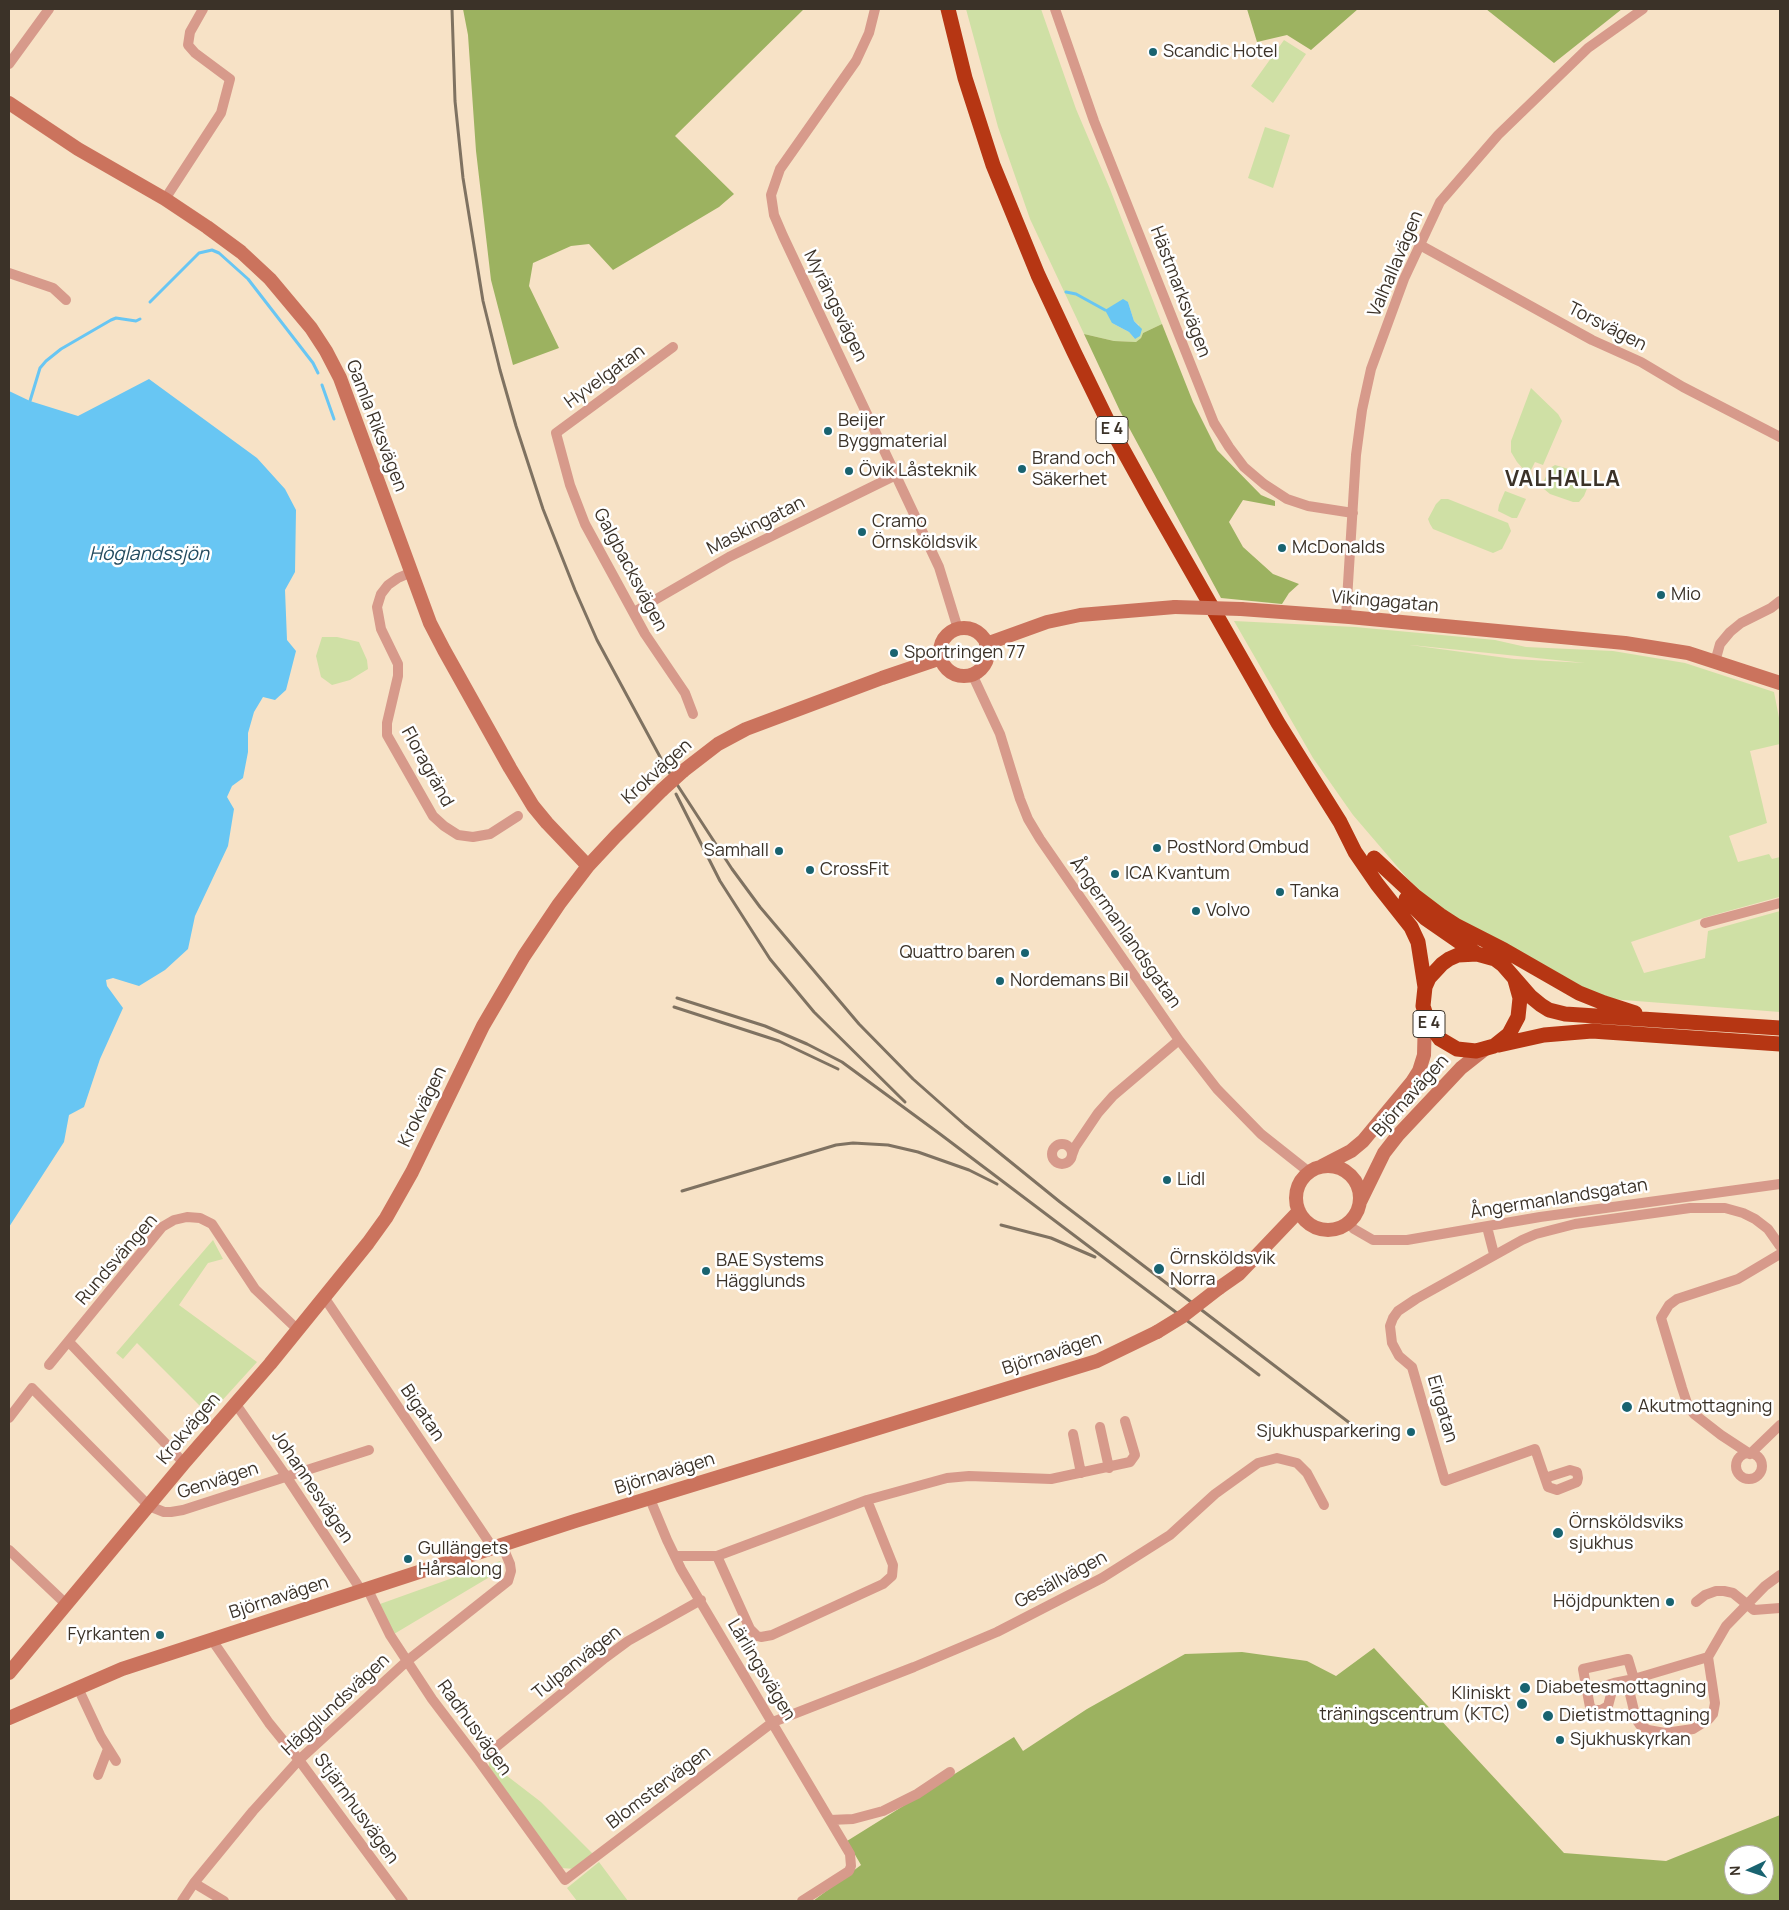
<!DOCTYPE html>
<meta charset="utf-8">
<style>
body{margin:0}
#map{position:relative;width:1789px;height:1910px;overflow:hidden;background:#f7e2c6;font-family:Manrope,sans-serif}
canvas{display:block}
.frame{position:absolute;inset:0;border:10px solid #3b3228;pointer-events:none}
.north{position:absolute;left:1724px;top:1845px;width:50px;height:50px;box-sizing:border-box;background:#fff;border:1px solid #b1ada9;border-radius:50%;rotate:267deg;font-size:14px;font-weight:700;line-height:20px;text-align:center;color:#3b3228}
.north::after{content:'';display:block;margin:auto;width:18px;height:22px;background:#196370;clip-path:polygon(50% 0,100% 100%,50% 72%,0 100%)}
</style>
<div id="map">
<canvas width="1789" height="1910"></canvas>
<div class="frame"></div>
<div class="north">N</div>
</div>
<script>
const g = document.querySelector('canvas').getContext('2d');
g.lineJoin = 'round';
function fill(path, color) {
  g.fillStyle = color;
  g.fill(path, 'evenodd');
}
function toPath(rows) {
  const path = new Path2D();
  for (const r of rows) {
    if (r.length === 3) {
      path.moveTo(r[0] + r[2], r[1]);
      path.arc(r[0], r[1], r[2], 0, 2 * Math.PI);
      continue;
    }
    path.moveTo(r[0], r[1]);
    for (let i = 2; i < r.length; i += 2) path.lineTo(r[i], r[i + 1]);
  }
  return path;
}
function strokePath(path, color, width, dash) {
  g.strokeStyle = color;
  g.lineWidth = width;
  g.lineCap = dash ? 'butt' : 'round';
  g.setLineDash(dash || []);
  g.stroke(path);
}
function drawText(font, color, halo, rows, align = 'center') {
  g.font = font + ' Manrope,sans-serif';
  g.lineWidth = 5;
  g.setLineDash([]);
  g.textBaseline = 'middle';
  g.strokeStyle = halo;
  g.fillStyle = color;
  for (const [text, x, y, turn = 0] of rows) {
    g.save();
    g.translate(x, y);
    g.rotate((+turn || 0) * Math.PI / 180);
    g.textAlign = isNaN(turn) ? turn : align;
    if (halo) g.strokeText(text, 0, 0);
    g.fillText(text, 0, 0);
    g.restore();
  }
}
fill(toPath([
 [966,9,1041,9,1076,109,1110,189,1162,324,1143,333,1141,338,1136,342,1114,341,1084,334,1030,219,998,127],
 [1128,302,1134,321,1139,325,1135,339,1129,332,1112,323],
 [1284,40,1306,54,1273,103,1251,86],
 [1265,127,1290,135,1273,188,1248,178],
 [1531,388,1558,414,1562,421,1543,465,1535,462,1529,474,1536,478,1535,482,1517,462,1511,452,1511,441],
 [1555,465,1582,473,1587,480,1588,486,1584,496,1579,502,1573,502,1550,494,1544,489,1542,485,1550,468],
 [1505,491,1526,499,1517,518,1512,518,1498,511,1499,505],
 [1441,499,1448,499,1508,523,1511,531,1502,549,1493,553,1433,529,1430,524,1428,519,1436,504],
 [1234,621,1355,627,1495,640,1526,647,1613,651,1685,663,1774,692,1780,723,1780,744,1750,751,1767,823,1729,836,1738,862,1769,854,1772,859,1780,857,1779,897,1703,918,1631,942,1644,973,1705,958,1708,931,1780,911,1780,1012,1610,999,1548,980,1457,925,1407,878,1353,815,1313,758],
 [1410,645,1411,645,1585,663,1514,659],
 [322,637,337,637,359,642,367,660,368,669,350,680,332,685,321,677,316,656],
 [213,1240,223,1259,208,1263,179,1305,257,1362,209,1415,137,1343,123,1359,116,1353],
 [500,1561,503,1569,394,1634,380,1604],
 [489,1762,541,1802,593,1854,575,1869,561,1868,489,1768],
 [599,1862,628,1901,577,1901,567,1888]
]), '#cfe0a5');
fill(toPath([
 [463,9,804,9,675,136,734,194,719,207,613,270,589,244,571,246,533,263,529,286,559,348,513,365,491,280,476,151,468,35],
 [1247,9,1358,9,1311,50,1287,35,1257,42],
 [1486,9,1622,9,1554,63],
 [1162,324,1193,402,1217,450,1261,495,1275,501,1275,506,1243,500,1229,522,1243,547,1273,574,1299,584,1289,593,1282,604,1221,598,1120,411,1084,334,1114,341,1136,342,1141,338,1143,333],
 [1374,1648,1564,1853,1666,1861,1780,1815,1780,1901,813,1901,861,1865,847,1841,1014,1737,1023,1751,1087,1709,1185,1654,1242,1652,1307,1661,1336,1676],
 [1734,1855,1764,1855,1764,1885,1734,1885]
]), '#9cb260');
fill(toPath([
 [1123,299,1128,302,1134,321,1142,329,1140,336,1135,339,1129,332,1112,323,1105,310],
 [149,379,257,458,285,489,296,510,295,572,285,590,287,640,296,651,286,690,275,700,263,697,254,712,248,733,248,752,243,778,232,786,227,797,234,809,228,846,195,916,188,949,165,970,139,986,113,978,106,980,107,986,123,1008,100,1059,84,1107,69,1115,64,1142,9,1227,9,391,30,401,78,416]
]), '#68c6f3');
strokePath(toPath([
 [1066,292,1076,294,1105,310],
 [150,302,199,253,212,250,219,253,248,279,313,363,318,373],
 [322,385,334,419],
 [30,401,40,368,46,361,61,349,111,320,116,318,136,321,140,319]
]), '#68c6f3', 3);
strokePath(toPath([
 [875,9,869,33,856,61,780,169,771,195,774,215,783,236,939,567,958,629],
 [1055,9,1094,121,1214,423,1229,447,1244,467,1264,484,1287,499,1308,506,1353,513],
 [9,64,49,9],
 [165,199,221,113,230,79,195,53,188,45,190,32,203,9],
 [1420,245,1592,340,1641,362,1683,387,1780,437],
 [9,273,53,288,66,300],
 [673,347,556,433,570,485,585,524,645,634,685,693,693,714],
 [412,572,398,578,388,585,381,594,377,607,381,629,398,664,398,676,387,723,387,735,433,816,444,826,458,835,473,837,490,834,518,816],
 [634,612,729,557,896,475],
 [1346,616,1356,455,1362,410,1371,369,1404,279,1440,202,1498,135,1588,48,1643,9],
 [1715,662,1720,644,1730,632,1741,623,1771,608,1780,601],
 [972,674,1000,734,1020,799,1028,819,1040,839,1179,1040,1217,1089,1261,1134,1309,1172],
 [1705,923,1780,903],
 [1062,1154,10],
 [1072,1155,1075,1147,1098,1113,1113,1096,1179,1040],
 [1348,1223,1354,1229,1373,1240,1407,1240,1540,1217,1780,1184],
 [1487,1227,1494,1254],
 [1780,1254,1738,1279,1677,1299,1669,1305,1661,1318,1682,1388,1688,1406,1694,1414,1721,1435,1750,1454,1780,1425],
 [324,1297,493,1548],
 [69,1342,184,1463],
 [49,1365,162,1227,174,1220,187,1217,200,1218,212,1224,255,1289,297,1329],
 [235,1403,286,1476,361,1590],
 [9,1418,32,1388,149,1506,164,1512,171,1512,183,1510,369,1450],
 [1100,1427,1109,1468],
 [1073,1434,1081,1473],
 [1749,1466,13],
 [1545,1478,1570,1470,1577,1472,1578,1478,1577,1482,1557,1490,1548,1487,1535,1449,1445,1481,1412,1367,1399,1356,1392,1343,1390,1326,1393,1318,1398,1311,1416,1299,1522,1240,1536,1234,1575,1224,1690,1208,1725,1208,1743,1213,1755,1219,1768,1229,1780,1246],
 [650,1499,667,1540,681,1569,850,1854,851,1866,849,1871,802,1901],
 [9,1550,66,1604],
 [675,1556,717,1556,867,1500,947,1478,969,1476,1051,1479,1130,1462,1135,1455,1125,1421],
 [717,1556,750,1629,757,1636,761,1637,772,1635,883,1584,892,1576,893,1565,867,1500],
 [367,1588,390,1635,432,1699,479,1761,565,1880,773,1722,914,1667,997,1632,1102,1578,1170,1535,1215,1494,1258,1463,1277,1458,1297,1463,1307,1473,1324,1505],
 [1696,1602,1705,1595,1716,1591,1724,1591,1733,1593,1754,1610,1780,1608],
 [212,1640,269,1723,299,1760,403,1901],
 [1708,1657,1634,1679,1630,1687,1630,1694,1636,1719,1640,1725,1648,1730,1665,1733,1693,1729,1709,1719,1713,1714,1715,1703,1708,1657,1726,1626,1765,1586,1780,1575],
 [78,1688,101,1737,116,1761],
 [1587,1691,1614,1683,1634,1679,1628,1659,1583,1669,1587,1691,1590,1707,1594,1710,1601,1710,1608,1706,1614,1683],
 [479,1761,605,1658,628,1641,701,1600],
 [98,1775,108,1749],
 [830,1820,853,1819,883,1811,917,1794,950,1772],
 [194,1883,224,1901],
 [182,1901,194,1883,253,1811,299,1760,407,1661,508,1581,511,1571,510,1564,502,1545]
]), '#d79a8b', 10);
strokePath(toPath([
 [9,103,78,149,165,199,207,227,241,252,270,279,311,328,326,351,340,378,430,623,444,650,510,768,533,806,547,823,588,866],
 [1241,609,1349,617,1625,643,1688,653,1780,683],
 [964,652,24],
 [986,644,1047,622,1080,615,1175,607],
 [683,771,718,744,746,729,882,678,941,658],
 [1328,1198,32],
 [1322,1166,1351,1151,1363,1141,1412,1082,1419,1071,1424,1055,1425,1016],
 [1360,1202,1384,1153,1398,1135,1461,1068,1485,1049],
 [1219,1288,1239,1274,1299,1211],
 [9,1673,184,1463,270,1364,368,1243,386,1218,412,1172,483,1026,524,956,559,904,588,866,616,836,662,790],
 [9,1718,122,1669,575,1521,1097,1361,1157,1332]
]), '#cb735d', 14);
strokePath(toPath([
 [948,9,965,78,993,165,1038,275,1074,352,1112,430,1153,504,1278,723,1340,822,1355,852,1377,884,1411,927,1418,942,1425,987],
 [1374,858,1415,896,1440,915,1457,926,1504,950,1579,993,1604,1003,1635,1013],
 [1406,899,1425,918,1477,954],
 [1515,980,1520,998,1518,1017,1509,1034,1494,1046,1476,1051,1457,1049,1440,1039,1429,1024,1423,1006,1425,987,1429,978,1442,964,1449,959,1458,955,1477,954,1495,959,1503,965,1530,996,1541,1005,1549,1010,1565,1014,1780,1028],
 [1499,1045,1544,1035,1592,1031,1780,1044]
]), '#b63613', 15);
strokePath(toPath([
 [452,9,455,101,463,178,483,301,500,370,516,426,543,509,575,590,597,640,665,766,732,869,760,907,859,1024,913,1079,965,1125,1060,1202,1351,1424],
 [676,794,720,881,770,959,814,1012,905,1102],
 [677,998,765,1026,807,1044,842,1062,940,1134,1259,1375],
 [674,1007,779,1041,838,1069],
 [682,1191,836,1145,853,1143,888,1145,918,1152,969,1170,997,1184],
 [1001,1225,1051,1238,1095,1257]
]), '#7f7261', 3);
strokePath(toPath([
 [1175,607,1241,609],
 [662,790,683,771],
 [1157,1332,1183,1316,1219,1288]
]), '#cb735d', 14);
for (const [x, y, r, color] of [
 [1153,52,5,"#196370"],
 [828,431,5,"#196370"],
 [1022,469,5,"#196370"],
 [849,471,5,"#196370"],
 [862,532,5,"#196370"],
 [1282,548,5,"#196370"],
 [1661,595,5,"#196370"],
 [894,653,5,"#196370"],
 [1157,848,5,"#196370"],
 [779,851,5,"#196370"],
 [810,870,5,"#196370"],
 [1115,874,5,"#196370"],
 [1280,892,5,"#196370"],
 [1196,911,5,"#196370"],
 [1025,953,5,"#196370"],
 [1000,981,5,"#196370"],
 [1167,1180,5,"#196370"],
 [1159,1269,6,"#196370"],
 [706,1271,5,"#196370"],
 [1627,1407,6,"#196370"],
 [1411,1432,5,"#196370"],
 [1558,1533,6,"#196370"],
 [408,1559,5,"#196370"],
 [1670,1602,5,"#196370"],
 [160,1635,5,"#196370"],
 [1525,1688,6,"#196370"],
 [1522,1704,6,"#196370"],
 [1548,1716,6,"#196370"],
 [1560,1740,5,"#196370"]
]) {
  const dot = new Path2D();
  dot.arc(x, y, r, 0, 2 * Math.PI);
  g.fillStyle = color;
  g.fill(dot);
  strokePath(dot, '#fff', 2);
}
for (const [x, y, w] of [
 [1112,430,32],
 [1429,1024,32]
]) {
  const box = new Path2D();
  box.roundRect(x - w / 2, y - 13.5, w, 27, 4);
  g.fillStyle = '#fff';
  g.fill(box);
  strokePath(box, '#3b3228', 1);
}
drawText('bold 16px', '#3b3228', null, [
 ["E 4",1112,430],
 ["E 4",1429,1024]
]);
drawText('18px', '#3b3228', '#fff', [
 ["Scandic Hotel",1163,52],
 ["Beijer",838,421],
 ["Byggmaterial",838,442],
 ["Brand och",1032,459],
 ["Säkerhet",1032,480],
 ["Övik Låsteknik",859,471],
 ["Cramo",872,522],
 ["Örnsköldsvik",872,543],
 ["McDonalds",1292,548],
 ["Mio",1671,595],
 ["Sportringen 77",904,653],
 ["PostNord Ombud",1167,848],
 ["Samhall",769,851,"right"],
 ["CrossFit",820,870],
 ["ICA Kvantum",1125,874],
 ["Tanka",1290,892],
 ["Volvo",1206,911],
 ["Quattro baren",1015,953,"right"],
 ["Nordemans Bil",1010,981],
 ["Lidl",1177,1180],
 ["Örnsköldsvik",1170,1259],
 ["Norra",1170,1280],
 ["BAE Systems",716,1261],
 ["Hägglunds",716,1282],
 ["Akutmottagning",1638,1407],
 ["Sjukhusparkering",1401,1432,"right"],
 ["Örnsköldsviks",1569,1523],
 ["sjukhus",1569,1544],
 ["Gullängets",418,1549],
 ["Hårsalong",418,1570],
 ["Höjdpunkten",1660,1602,"right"],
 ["Fyrkanten",150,1635,"right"],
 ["Diabetesmottagning",1536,1688],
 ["Kliniskt",1511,1694,"right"],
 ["träningscentrum (KTC)",1511,1715,"right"],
 ["Dietistmottagning",1559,1716],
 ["Sjukhuskyrkan",1570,1740]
], 'left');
drawText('18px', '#3b3228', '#fff', [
 ["Valhallavägen",1396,264,-67],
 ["Hästmarksvägen",1180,292,69],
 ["Myrängsvägen",835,306,64],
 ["Torsvägen",1607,327,27],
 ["Hyvelgatan",605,377,-36],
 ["Gamla Riksvägen",376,426,69],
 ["Maskingatan",756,526,-27],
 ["Galgbacksvägen",630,570,62],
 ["Vikingagatan",1385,602,5],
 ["Floragränd",427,767,61],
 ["Krokvägen",657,772,-42],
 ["Ångermanlandsgatan",1125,933,55],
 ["Björnavägen",1411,1096,-48],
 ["Krokvägen",423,1107,-64],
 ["Ångermanlandsgatan",1559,1199,-9],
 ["Rundsvängen",117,1260,-49],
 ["Björnavägen",1052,1354,-18],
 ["Eirgatan",1442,1409,74],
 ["Bigatan",422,1413,56],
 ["Krokvägen",189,1429,-50],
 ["Björnavägen",665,1474,-17],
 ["Genvägen",218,1481,-18],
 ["Johannesvägen",312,1487,56],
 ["Gesällvägen",1061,1580,-28],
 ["Björnavägen",279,1598,-18],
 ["Tulpanvägen",577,1663,-38],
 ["Lärlingsvägen",761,1670,59],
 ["Hägglundsvägen",336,1705,-43],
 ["Radhusvägen",474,1728,54],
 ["Blomstervägen",659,1788,-37],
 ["Stjärnhusvägen",356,1809,54]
]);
drawText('italic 19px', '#234b5f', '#fff', [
 ["Höglandssjön",149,555]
]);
g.letterSpacing = '1px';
drawText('bold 22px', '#3b3228', '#fff', [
 ["VALHALLA",1563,480]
]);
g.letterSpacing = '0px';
</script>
